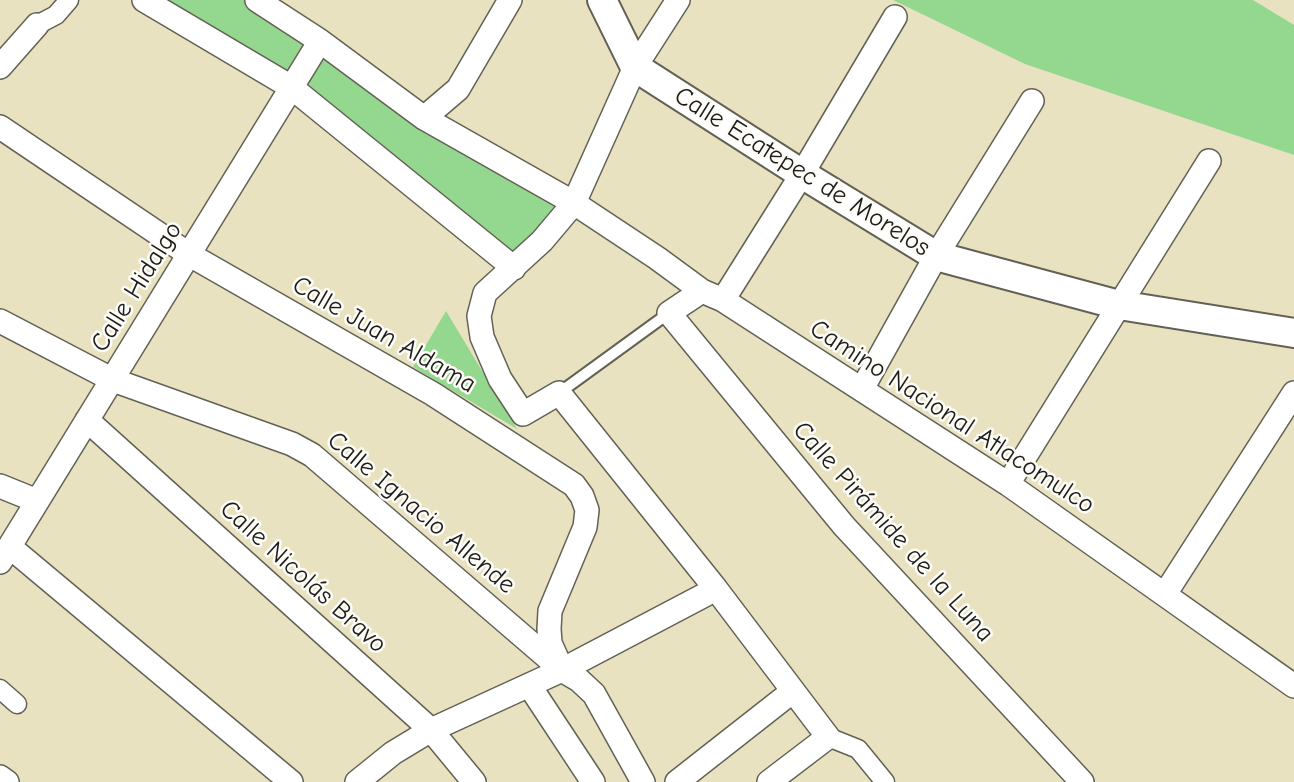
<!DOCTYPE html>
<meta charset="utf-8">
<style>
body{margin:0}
canvas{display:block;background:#e8e2c0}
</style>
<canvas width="1294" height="782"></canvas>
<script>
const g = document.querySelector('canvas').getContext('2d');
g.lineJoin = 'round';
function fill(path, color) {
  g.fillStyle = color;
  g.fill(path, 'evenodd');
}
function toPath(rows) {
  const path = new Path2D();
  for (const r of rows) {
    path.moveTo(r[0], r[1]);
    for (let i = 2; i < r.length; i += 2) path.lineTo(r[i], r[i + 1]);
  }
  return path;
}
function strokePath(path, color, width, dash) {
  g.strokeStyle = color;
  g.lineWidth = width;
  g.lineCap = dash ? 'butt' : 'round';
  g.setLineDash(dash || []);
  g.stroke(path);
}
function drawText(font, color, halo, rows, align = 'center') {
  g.font = font + ' "Comic Neue",sans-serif';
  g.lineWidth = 5;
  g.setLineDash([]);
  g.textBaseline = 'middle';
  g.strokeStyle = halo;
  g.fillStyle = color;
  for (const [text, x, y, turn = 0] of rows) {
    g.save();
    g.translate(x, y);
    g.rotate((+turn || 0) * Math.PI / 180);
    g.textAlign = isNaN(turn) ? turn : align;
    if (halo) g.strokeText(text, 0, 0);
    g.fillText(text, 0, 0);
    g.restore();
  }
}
fill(toPath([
 [143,0,256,0,574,203,514,268,394,173],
 [893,0,1253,0,1294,25,1294,155,1025,64],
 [446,311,517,429,413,367]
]), '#94d78e');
const service = toPath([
 [559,393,669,313]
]);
const pedestrian = toPath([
 [37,25,56,15,69,0],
 [0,689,17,704],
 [828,737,858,749,885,782]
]);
const minor = toPath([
 [144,0,291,87,514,268],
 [257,0,320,41,424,118,574,203,657,258,702,291,723,300,1008,484,1294,686],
 [678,0,635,67,574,203,542,241,485,293,479,316,482,337,500,379,523,414,559,393,716,589,828,737,769,782],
 [0,67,37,25],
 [424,118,458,89,510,0],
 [0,127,190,255,433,394,574,485,582,496,587,510,585,527,550,611,549,629,550,643,562,670],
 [702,291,669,313,844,526,1082,782],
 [723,300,802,174,895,17],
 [0,321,113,380,292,444,312,455,562,670,579,680,594,694,643,782],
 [862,389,936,256,1032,101],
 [87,420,431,730,474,782],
 [1008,484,1209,161],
 [0,486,37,501],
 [10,547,291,782],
 [0,562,320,41],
 [1165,594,1294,393],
 [529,685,593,782],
 [0,777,7,782],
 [357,782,393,753,431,730,562,670,716,589],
 [677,782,793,691]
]);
const tertiary = toPath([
 [602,0,635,67,802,174,936,256,1119,305,1294,333]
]);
strokePath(service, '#636155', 14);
strokePath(pedestrian, '#636155', 21);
strokePath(minor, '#636155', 26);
strokePath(tertiary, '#636155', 32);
strokePath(service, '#fff', 10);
strokePath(pedestrian, '#fff', 18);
strokePath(minor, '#fff', 23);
strokePath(tertiary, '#fff', 28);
drawText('26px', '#1c1c1c', '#fdfcf7', [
 ["Calle Ecatepec de Morelos",802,172,32],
 ["Calle Hidalgo",137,287,-58],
 ["Calle Juan Aldama",384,335,30],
 ["Camino Nacional Atlacomulco",952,417,33],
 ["Calle Ignacio Allende",421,513,40],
 ["Calle Pirámide de la Luna",893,532,48],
 ["Calle Nicolás Bravo",303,577,42]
]);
</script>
